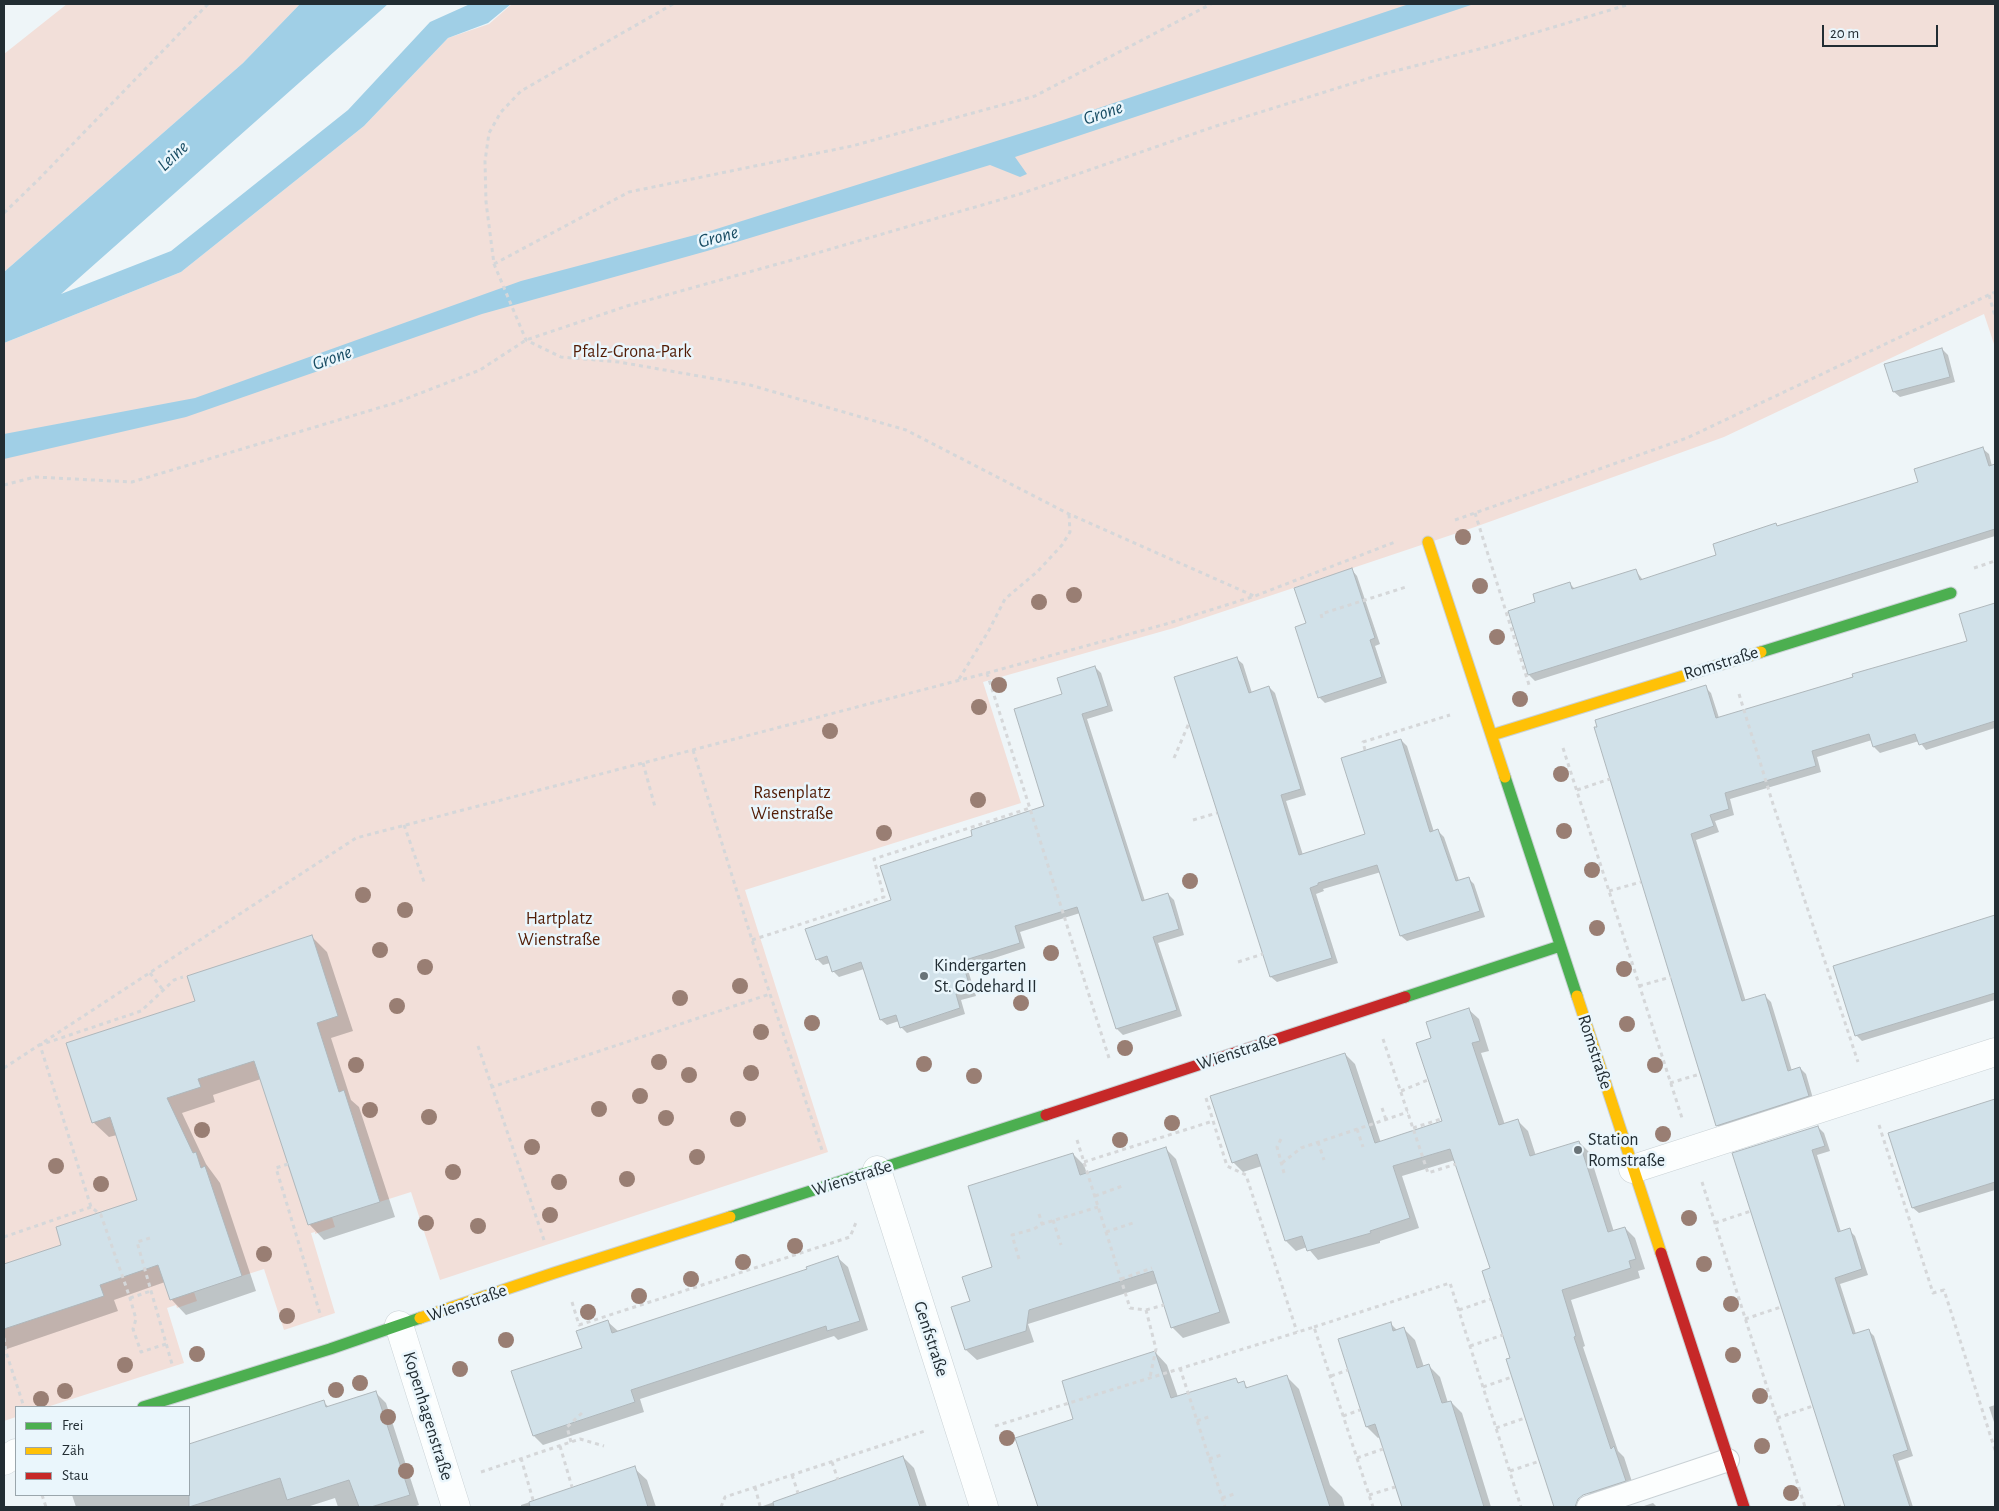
<!DOCTYPE html>
<meta charset="utf-8">
<style>
body{margin:0}
#map{position:relative;width:1999px;height:1511px;overflow:hidden;background:#eef5f8;font-family:"Alegreya Sans",sans-serif}
canvas{display:block}
.frame{position:absolute;inset:0;border:5px solid #222d33;pointer-events:none}
.legend{position:absolute;left:15px;top:1406px;width:175px;height:90px;box-sizing:border-box;background:#eaf6fc;border:1px solid #9aa6ac;margin:0;padding:6px 9px;list-style:none;font-size:15px;color:#222d33}
.legend li{display:flex;align-items:center;gap:10px;height:25px}
.legend b{width:25px;border:1px solid #9aa6ac}
.scale{position:absolute;left:1822px;top:25px;width:116px;height:22px;box-sizing:border-box;border:2px solid #222d33;border-top:0;padding-left:6px;font-size:15px;line-height:18px;white-space:nowrap;color:#222d33;-webkit-text-stroke:4px #eaf6fc;paint-order:stroke}
</style>
<div id="map">
<canvas width="1999" height="1511"></canvas>
<div class="frame"></div>
<ul class="legend">
<li><b style="height:6px;background:#4caf50"></b>Frei</li>
<li><b style="height:6px;background:#ffc107"></b>Zäh</li>
<li><b style="height:6px;background:#c62828"></b>Stau</li>
</ul>
<div class="scale">20 m</div>
</div>
<script>
const g = document.querySelector('canvas').getContext('2d');
g.lineJoin = 'round';
function fill(path, color) {
  g.fillStyle = color;
  g.fill(path, 'evenodd');
}
function toPath(rows) {
  const path = new Path2D();
  for (const r of rows) {
    path.moveTo(r[0], r[1]);
    for (let i = 2; i < r.length; i += 2) path.lineTo(r[i], r[i + 1]);
  }
  return path;
}
function strokePath(path, color, width, dash) {
  g.strokeStyle = color;
  g.lineWidth = width;
  g.lineCap = dash ? 'butt' : 'round';
  g.setLineDash(dash || []);
  g.stroke(path);
}
function drawText(font, color, halo, rows, align = 'center') {
  g.font = font + ' "Alegreya Sans",sans-serif';
  g.lineWidth = 5;
  g.setLineDash([]);
  g.textBaseline = 'middle';
  g.strokeStyle = halo;
  g.fillStyle = color;
  for (const [text, x, y, turn = 0] of rows) {
    g.save();
    g.translate(x, y);
    g.rotate((+turn || 0) * Math.PI / 180);
    g.textAlign = isNaN(turn) ? turn : align;
    if (halo) g.strokeText(text, 0, 0);
    g.fillText(text, 0, 0);
    g.restore();
  }
}
fill(toPath([
 [67,4,300,4,243,63,4,272,4,54],
 [512,4,1995,4,1995,347,1984,314,1724,437,1475,527,1174,628,983,682,1021,803,745,890,828,1152,440,1280,411,1192,332,1217,335,1227,315,1234,315,1232,311,1233,335,1313,284,1330,264,1269,242,1276,194,1292,197,1301,177,1308,176,1305,167,1308,184,1363,47,1407,16,1407,16,1417,4,1421,4,343,181,272,364,126,448,38,489,24]
]), '#f2dfd9');
fill(toPath([
 [300,4,388,4,61,294,171,251,348,110,430,22,470,4,511,4,488,23,448,38,364,126,181,272,4,343,4,272,243,63],
 [1409,4,1474,4,1015,157,1027,174,1020,177,990,165,707,251,482,314,186,417,4,459,4,434,195,398,521,281,710,231,1054,123]
]), '#a0cfe6');
fill(toPath([
 [1942,349,1948,355,1955,382,1900,397,1894,392],
 [1983,449,1989,454,1992,466,1995,465,1995,536,1535,681,1529,675,1510,612,1537,603,1570,584,1576,590,1636,571,1643,580,1718,556,1776,525,1779,527,1920,483],
 [1352,570,1357,576,1380,644,1375,646,1387,683,1325,703,1319,697,1308,624],
 [1995,604,1995,682,1993,682,1995,691,1995,728,1926,750,1919,741,1880,753,1874,747,1872,740,1817,757,1821,772,1730,799,1734,815,1715,821,1719,832,1696,840,1746,1002,1765,996,1771,1002,1792,1071,1800,1068,1806,1074,1814,1102,1723,1131,1717,1125,1596,728,1705,687,1711,693,1719,718,1969,641,1961,614],
 [1237,659,1243,664,1252,693,1269,687,1275,693,1306,795,1286,801,1303,855,1366,835,1401,740,1407,746,1434,832,1438,831,1444,837,1459,881,1468,878,1474,884,1485,917,1407,941,1401,936,1381,872,1323,889,1324,891,1316,894,1338,963,1277,982,1271,977],
 [1095,667,1101,673,1113,711,1087,719,1145,901,1168,894,1174,900,1184,935,1158,943,1182,1016,1123,1035,1117,1029,1080,913,1020,932,1025,948,967,967,976,996,961,1000,965,1014,907,1033,901,1027,899,1021,887,1025,881,1020,864,969,839,977,833,971,830,963,823,965,817,959,974,836,1046,807,1064,695],
 [1995,917,1995,1000,1862,1041,1856,1035,1835,967],
 [312,937,327,952,353,1031,331,1038,351,1100,359,1107,395,1217,324,1240,309,1224,261,1079,213,1095,215,1102,182,1113,206,1164,220,1183,256,1291,186,1315,171,1299,165,1282,114,1300,118,1311,4,1350,4,1266,63,1246,139,1201,117,1135,109,1137,93,1122,196,1002],
 [1468,1009,1479,1019,1489,1051,1481,1053,1505,1125,1518,1121,1528,1131,1536,1156,1579,1142,1589,1152,1614,1232,1625,1228,1635,1238,1645,1269,1638,1271,1640,1278,1571,1300,1585,1346,1583,1347,1618,1451,1624,1457,1635,1491,1599,1503,1589,1493,1512,1358,1492,1269,1455,1160,1402,1176,1419,1228,1380,1241,1380,1243,1318,1260,1307,1247,1296,1251,1286,1241,1262,1166,1243,1172,1233,1162,1345,1054,1355,1064,1381,1143,1443,1121,1433,1039],
 [1995,1100,1995,1190,1919,1213,1913,1208,1890,1134],
 [1818,1127,1824,1133,1830,1151,1817,1155,1841,1232,1849,1230,1855,1236,1868,1275,1840,1284,1856,1334,1868,1330,1874,1336,1913,1456,1898,1461,1913,1507,1846,1507,1734,1154],
 [1165,1148,1176,1159,1230,1323,1183,1338,1172,1327,1158,1283,1028,1324,1034,1342,977,1360,966,1350,972,1302,1073,1154,1084,1165,1087,1174],
 [838,1258,848,1267,868,1330,838,1340,834,1336,640,1399,644,1412,543,1445,534,1436,584,1349,608,1322,618,1331,809,1270],
 [1391,1324,1398,1331,1404,1329,1415,1340,1424,1367,1429,1366,1440,1377,1448,1403,1451,1402,1462,1413,1491,1507,1402,1507,1380,1437,1378,1438,1367,1427],
 [1155,1352,1167,1365,1178,1397,1235,1379,1240,1384,1243,1383,1249,1389,1286,1376,1299,1389,1330,1485,1342,1497,1345,1507,1242,1507,1239,1498,1209,1507,1039,1507,1016,1439,1074,1420],
 [375,1392,386,1403,419,1505,413,1507,338,1507,335,1498,307,1507,76,1507,72,1495,189,1495,189,1446,323,1402,329,1407],
 [1995,1405,1995,1425,1989,1407],
 [903,1457,914,1468,927,1507,760,1507],
 [634,1468,647,1480,656,1507,521,1507,521,1505],
 [1653,1503,1657,1507,1641,1507]
]), '#0003');
const building = toPath([
 [1942,348,1950,377,1893,392,1884,364,1942,348],
 [1983,447,1989,466,1995,464,1995,529,1528,675,1508,611,1535,602,1533,594,1570,582,1572,589,1636,569,1640,580,1716,555,1713,544,1776,523,1777,526,1918,482,1914,469,1983,447],
 [1352,568,1375,638,1370,640,1382,677,1318,698,1295,627,1306,623,1294,588,1352,568],
 [1995,603,1995,721,1919,745,1915,734,1873,747,1869,734,1812,751,1816,766,1725,793,1729,809,1710,815,1714,826,1691,834,1742,1001,1765,994,1788,1071,1800,1067,1809,1096,1716,1126,1594,727,1597,727,1595,720,1706,685,1716,718,1853,677,1852,674,1967,641,1959,614,1995,603],
 [1237,657,1249,693,1269,686,1301,789,1281,795,1299,855,1365,834,1341,758,1401,739,1430,832,1438,829,1456,881,1469,877,1480,911,1400,936,1377,865,1318,883,1318,885,1310,888,1332,958,1270,977,1174,677,1237,657],
 [1095,666,1108,706,1082,714,1142,901,1168,893,1179,929,1153,937,1177,1010,1116,1029,1077,907,1015,926,1020,943,962,961,971,990,956,994,960,1008,900,1028,896,1015,880,1020,861,962,832,972,827,956,816,960,805,929,891,900,880,866,972,836,971,830,1044,806,1014,709,1062,694,1057,678,1095,666],
 [1995,915,1995,993,1855,1036,1833,966,1995,915],
 [312,935,338,1016,317,1023,339,1092,344,1090,380,1202,308,1225,254,1061,198,1079,201,1087,167,1098,193,1153,196,1152,201,1168,205,1166,242,1276,170,1300,158,1265,100,1285,104,1296,4,1329,4,1264,61,1245,56,1227,137,1200,110,1117,92,1123,66,1043,195,1001,187,976,312,935],
 [1469,1008,1480,1041,1472,1043,1499,1125,1518,1119,1530,1156,1579,1141,1608,1232,1625,1227,1636,1259,1629,1261,1631,1268,1562,1290,1576,1336,1574,1337,1611,1449,1614,1446,1626,1481,1583,1495,1578,1499,1575,1507,1554,1507,1506,1359,1510,1358,1482,1271,1490,1268,1450,1149,1393,1166,1410,1218,1370,1231,1371,1233,1307,1251,1302,1236,1285,1241,1257,1154,1232,1163,1210,1096,1345,1053,1375,1143,1442,1121,1416,1043,1431,1038,1426,1022,1469,1008],
 [1995,1099,1995,1182,1912,1208,1888,1133,1995,1099],
 [1818,1126,1825,1146,1812,1150,1838,1232,1850,1228,1862,1269,1835,1278,1853,1334,1869,1329,1879,1360,1908,1450,1893,1455,1910,1507,1845,1507,1732,1153,1818,1126],
 [1166,1147,1220,1312,1171,1328,1153,1271,1029,1310,1026,1331,965,1350,951,1307,970,1301,962,1277,992,1267,968,1186,1073,1153,1080,1175,1166,1147],
 [838,1256,860,1321,827,1331,826,1326,631,1390,635,1402,533,1436,511,1371,582,1348,576,1331,608,1320,612,1333,807,1269,806,1267,838,1256],
 [1391,1322,1393,1331,1404,1327,1417,1368,1429,1364,1442,1403,1451,1401,1484,1507,1402,1507,1375,1424,1366,1427,1338,1339,1391,1322],
 [1155,1351,1171,1398,1236,1378,1238,1383,1244,1381,1246,1388,1287,1375,1330,1507,1038,1507,1015,1438,1073,1419,1062,1381,1155,1351],
 [376,1391,410,1495,371,1507,359,1507,349,1480,287,1500,280,1478,189,1507,189,1444,324,1400,326,1407,376,1391],
 [903,1456,920,1507,774,1507,773,1502,903,1456],
 [635,1466,648,1507,530,1507,529,1502,635,1466]
]);
fill(building, '#d1e1e9');
strokePath(building, '#afb7bb', 1);
const lane = toPath([
 [1588,1507,1728,1460]
]);
const street = toPath([
 [1633,1169,1995,1052],
 [877,1170,984,1507],
 [399,1325,456,1507],
 [4,1461,16,1453]
]);
const fast = toPath([
 [1761,652,1951,593],
 [1505,777,1577,996],
 [1405,997,1560,946],
 [730,1217,1046,1115],
 [143,1407,330,1349,420,1318]
]);
const slow = toPath([
 [1428,542,1505,777],
 [1492,735,1761,652],
 [1577,996,1661,1253],
 [420,1318,554,1273,730,1217]
]);
const jam = toPath([
 [1046,1115,1405,997],
 [1661,1253,1744,1507]
]);
strokePath(lane, '#c9d1d5', 24);
strokePath(street, '#c9d1d5', 29);
strokePath(fast, '#c9d1d5', 13);
strokePath(slow, '#c9d1d5', 13);
strokePath(jam, '#c9d1d5', 13);
strokePath(toPath([
 [673,4,521,91,501,112,489,133,485,161,486,202,494,264,526,340,561,357,619,362,750,385,906,430,1069,514,1254,596],
 [4,213,39,179,208,4],
 [494,264,629,192,852,146,1035,96,1211,4],
 [1989,295,1995,316],
 [4,485,35,477,132,482,395,403,480,370,526,340,627,306,810,255,1020,194,1216,126,1376,76,1491,46,1630,4],
 [1475,513,1530,688],
 [1455,520,1687,438,1995,292],
 [1974,568,1995,561],
 [1322,618,1321,614,1406,587],
 [987,673,1109,1058],
 [959,679,988,632,1005,599,1038,571,1062,545,1070,532,1069,514],
 [1739,694,1773,804,1858,1062],
 [1563,748,1682,1118],
 [693,750,752,940,823,1153],
 [1365,750,1363,742,1450,715],
 [1174,758,1189,723],
 [643,763,655,807],
 [1577,790,1610,779],
 [1193,820,1217,813],
 [404,825,424,882],
 [1609,891,1641,882],
 [752,940,884,897,874,859,1030,808],
 [1238,962,1263,954],
 [150,973,163,990],
 [1639,986,1671,977],
 [1383,1039,1428,1173,1456,1164],
 [478,1046,492,1087],
 [4,1068,356,838,987,673,1166,624,1255,596,1395,542],
 [1670,1083,1700,1074],
 [1401,1091,1428,1080],
 [1206,1098,1227,1166,1246,1175,1297,1332],
 [1382,1108,1386,1120],
 [1879,1125,1933,1293,1944,1290,1995,1450],
 [1413,1128,1441,1119],
 [1357,1129,1363,1147],
 [1281,1139,1277,1147,1284,1173],
 [1077,1140,1130,1308,1146,1310,1156,1349,1150,1377],
 [1318,1142,1324,1160],
 [1084,1162,1213,1121],
 [1282,1163,1301,1148,1408,1112],
 [288,1164,276,1168,321,1317],
 [1702,1182,1805,1507],
 [1095,1196,1125,1185],
 [1039,1214,1042,1224],
 [1053,1220,1061,1245],
 [1715,1223,1751,1211],
 [1106,1232,1136,1222],
 [4,1237,91,1207],
 [150,1238,137,1242,172,1364],
 [544,1240,492,1087,770,994],
 [1019,1259,1012,1235,1034,1229,1042,1224,1098,1207],
 [1121,1279,1152,1268],
 [130,1298,151,1291],
 [572,1302,579,1325,850,1237,857,1220],
 [1146,1310,1164,1305],
 [1459,1310,1491,1299],
 [1745,1319,1781,1307],
 [1314,1327,1450,1283,1521,1507],
 [4,1338,6,1352,24,1407],
 [166,1344,141,1352,133,1329,136,1319,130,1298,101,1215,91,1207,40,1045,141,1011,174,980,183,977],
 [1470,1346,1503,1335],
 [1180,1368,1225,1507],
 [1331,1376,1348,1370],
 [1483,1387,1512,1377],
 [1343,1416,1360,1410],
 [1777,1418,1813,1406],
 [1197,1421,1211,1416],
 [995,1426,1314,1327,1373,1507],
 [1496,1428,1525,1418],
 [571,1442,567,1427,583,1412],
 [560,1446,572,1487],
 [521,1458,533,1500],
 [1357,1458,1383,1449],
 [1209,1459,1224,1454],
 [832,1462,838,1480],
 [1510,1471,1540,1461],
 [481,1472,580,1439,604,1446],
 [792,1475,798,1493],
 [755,1487,760,1506],
 [42,1495,46,1507],
 [1369,1495,1395,1487],
 [1222,1498,1237,1493],
 [721,1507,725,1497,925,1431],
 [1837,1507,1844,1505]
]), '#d5d7d9', 3, [4, 4]);
strokePath(lane, '#fcfefe', 22);
strokePath(street, '#fcfefe', 28);
strokePath(fast, '#4caf50', 11);
strokePath(slow, '#ffc107', 11);
strokePath(jam, '#c62828', 11);
g.fillStyle = '#997e73';
for (const [x, y] of [
 [1463,537],
 [1480,586],
 [1074,595],
 [1039,602],
 [1497,637],
 [999,685],
 [1520,699],
 [979,707],
 [830,731],
 [1561,774],
 [978,800],
 [1564,831],
 [884,833],
 [1592,870],
 [1190,881],
 [363,895],
 [405,910],
 [1597,928],
 [380,950],
 [1051,953],
 [425,967],
 [1624,969],
 [740,986],
 [680,998],
 [1021,1003],
 [397,1006],
 [812,1023],
 [1627,1024],
 [761,1032],
 [1125,1048],
 [659,1062],
 [924,1064],
 [356,1065],
 [1655,1065],
 [751,1073],
 [689,1075],
 [974,1076],
 [640,1096],
 [599,1109],
 [370,1110],
 [429,1117],
 [666,1118],
 [738,1119],
 [1172,1123],
 [202,1130],
 [1663,1134],
 [1120,1140],
 [532,1147],
 [697,1157],
 [56,1166],
 [453,1172],
 [627,1179],
 [559,1182],
 [101,1184],
 [550,1215],
 [1689,1218],
 [426,1223],
 [478,1226],
 [795,1246],
 [264,1254],
 [743,1262],
 [1704,1264],
 [691,1279],
 [639,1296],
 [1731,1304],
 [588,1312],
 [287,1316],
 [506,1340],
 [197,1354],
 [1733,1355],
 [125,1365],
 [460,1369],
 [360,1383],
 [336,1390],
 [65,1391],
 [1760,1396],
 [41,1399],
 [388,1417],
 [1007,1438],
 [1762,1446],
 [406,1471],
 [1791,1493]
]) {
  g.beginPath();
  g.arc(x, y, 8, 0, 2 * Math.PI);
  g.fill();
}
for (const [x, y, r, color] of [
 [924,976,5,"#697378"],
 [1578,1150,5,"#697378"]
]) {
  const dot = new Path2D();
  dot.arc(x, y, r, 0, 2 * Math.PI);
  g.fillStyle = color;
  g.fill(dot);
  strokePath(dot, '#eaf6fc', 2);
}
drawText('18px', '#531d06', '#eaf6fc', [
 ["Pfalz-Grona-Park",632,352],
 ["Rasenplatz",792,793],
 ["Wienstraße",792,814],
 ["Hartplatz",559,919],
 ["Wienstraße",559,940]
]);
drawText('18px', '#222d33', '#eaf6fc', [
 ["Romstraße",1721,663,-17],
 ["Wienstraße",1237,1052,-18],
 ["Romstraße",1595,1052,72],
 ["Wienstraße",852,1178,-18],
 ["Wienstraße",467,1303,-19],
 ["Genfstraße",931,1339,72],
 ["Kopenhagenstraße",428,1416,73]
]);
drawText('18px', '#222d33', '#eaf6fc', [
 ["Kindergarten",934,966],
 ["St. Godehard II",934,987],
 ["Station",1588,1140],
 ["Romstraße",1588,1161]
], 'left');
drawText('italic 19px', '#184c63', '#eaf6fc', [
 ["Grone",1103,113,-19],
 ["Leine",173,156,-43],
 ["Grone",718,237,-15],
 ["Grone",332,358,-20]
]);
</script>
